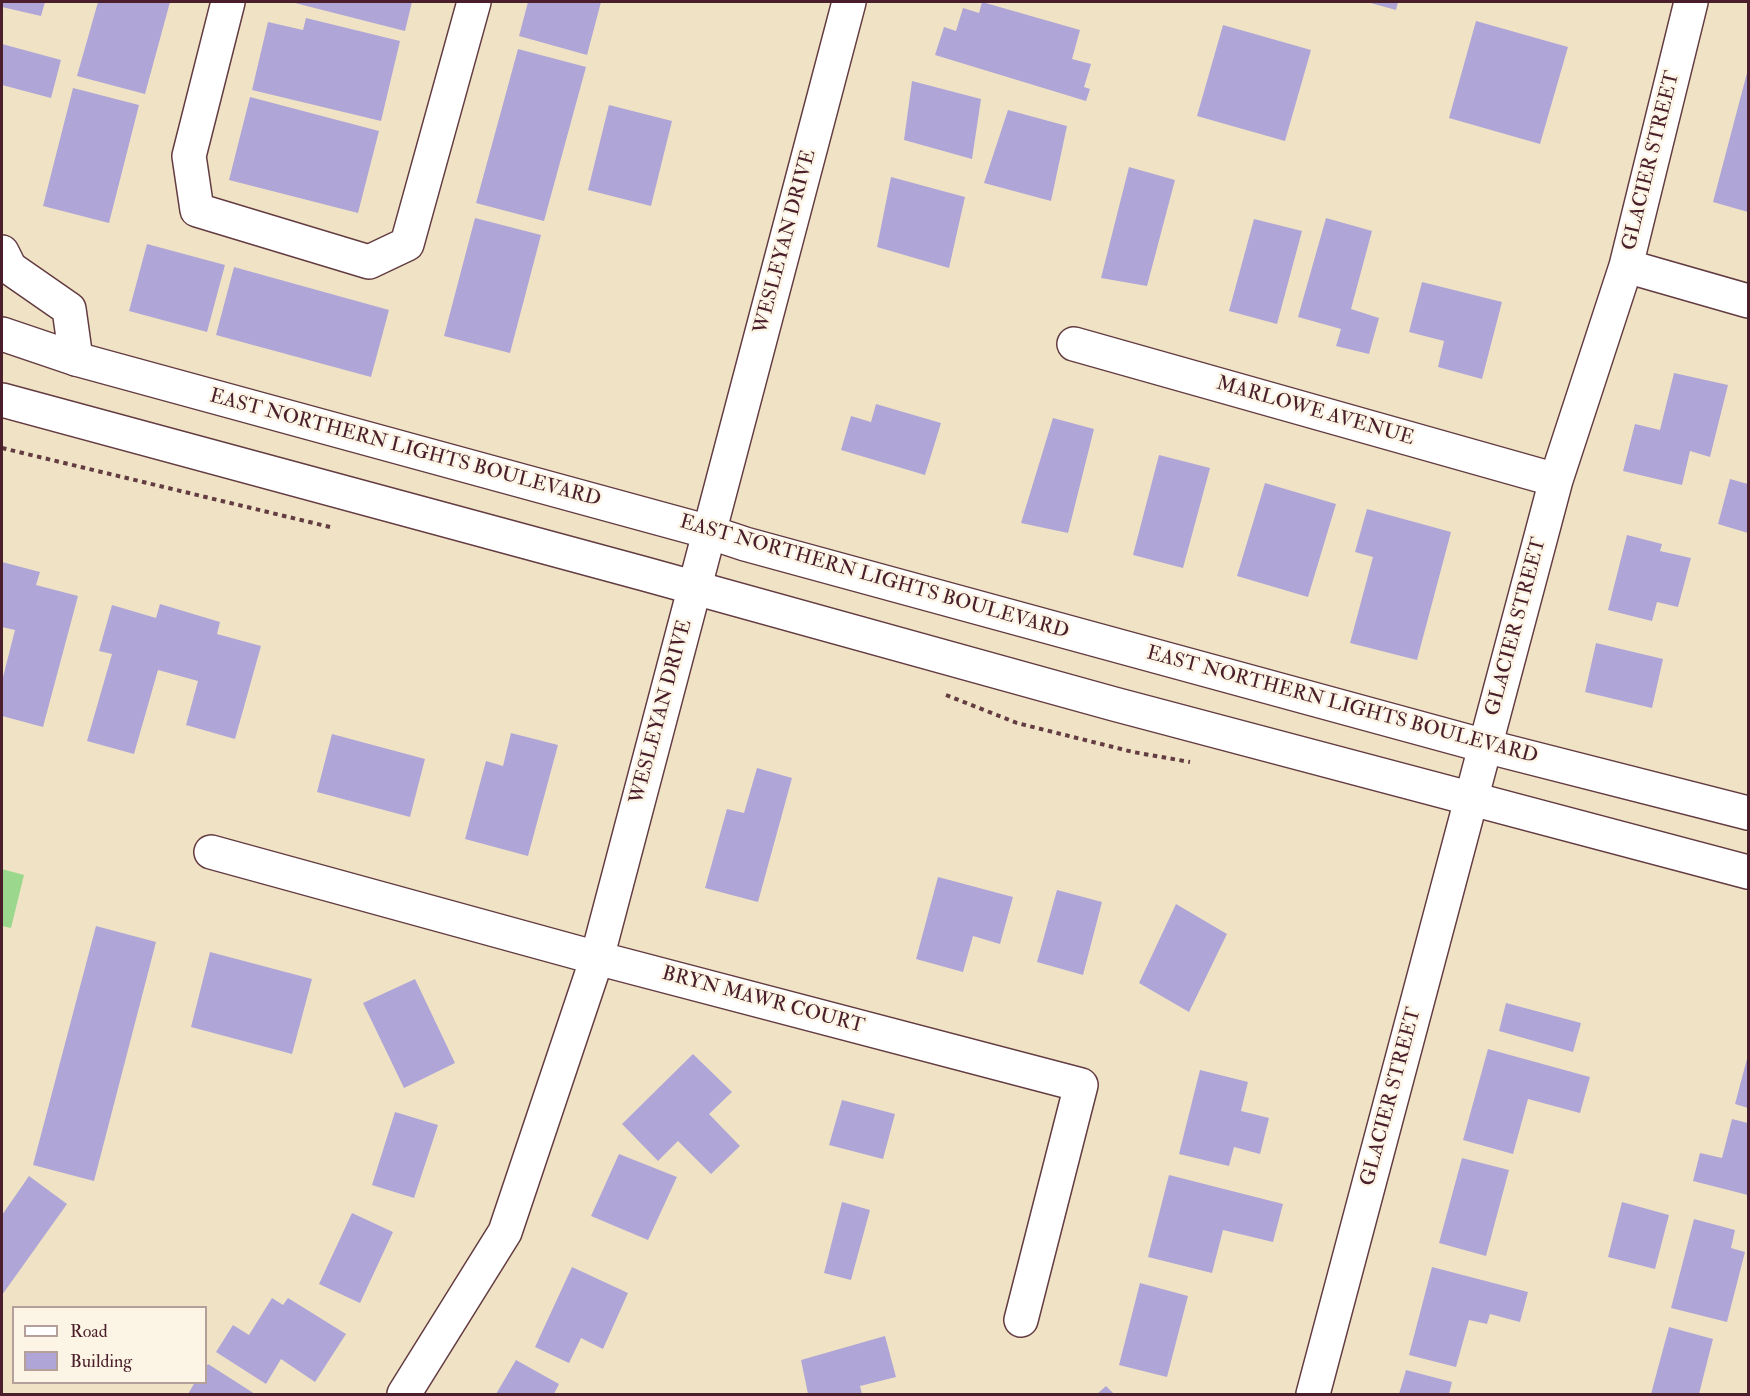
<!DOCTYPE html>
<style>
body{margin:0}
#map{position:relative;width:1750px;height:1396px;overflow:hidden;background:#f0e3c5;font-family:"IM FELL Double Pica",serif}
canvas{display:block}
.frame{position:absolute;inset:0;border:3px solid #4a1f2b;pointer-events:none}
.legend{position:absolute;left:12px;top:1306px;width:195px;height:78px;box-sizing:border-box;background:#fcf5e5;border:2px solid #b59f9b;margin:0;padding:8px 10px;list-style:none;font-size:18px;color:#4a1f2b}
.legend li{display:flex;align-items:center;gap:12px;height:30px}
.legend b{width:30px;border:2px solid #b59f9b}
</style>
<div id="map">
<canvas width="1750" height="1396"></canvas>
<div class="frame"></div>
<ul class="legend">
<li><b style="height:8px;background:#fff"></b>Road</li>
<li><b style="height:16px;background:#afa6d7"></b>Building</li>
</ul>
</div>
<script>
const g = document.querySelector('canvas').getContext('2d');
g.lineJoin = 'round';
function fill(path, color) {
  g.fillStyle = color;
  g.fill(path, 'evenodd');
}
function toPath(rows) {
  const path = new Path2D();
  for (const r of rows) {
    path.moveTo(r[0], r[1]);
    for (let i = 2; i < r.length; i += 2) path.lineTo(r[i], r[i + 1]);
  }
  return path;
}
function strokePath(path, color, width, dash) {
  g.strokeStyle = color;
  g.lineWidth = width;
  g.lineCap = dash ? 'butt' : 'round';
  g.setLineDash(dash || []);
  g.stroke(path);
}
function drawText(font, color, halo, rows, align = 'center') {
  g.font = font + ' "IM FELL Double Pica",serif';
  g.lineWidth = 5;
  g.setLineDash([]);
  g.textBaseline = 'middle';
  g.strokeStyle = halo;
  g.fillStyle = color;
  for (const [text, x, y, turn = 0] of rows) {
    g.save();
    g.translate(x, y);
    g.rotate((+turn || 0) * Math.PI / 180);
    g.textAlign = isNaN(turn) ? turn : align;
    if (halo) g.strokeText(text, 0, 0);
    g.fillText(text, 0, 0);
    g.restore();
  }
}
fill(toPath([
 [2,869,24,875,11,928,2,926]
]), '#9bd88d');
fill(toPath([
 [2,2,45,2,41,16,2,7],
 [98,2,170,2,145,94,77,76],
 [291,2,412,2,405,31],
 [528,2,601,2,587,55,519,36],
 [982,2,1080,30,1072,59,1091,64,1084,87,1090,89,1086,101,935,55,944,27,956,31,963,8,979,13],
 [1367,2,1398,2,1396,10],
 [306,18,400,41,381,121,252,90,268,22,303,30],
 [1476,21,1568,47,1540,144,1449,118],
 [1223,25,1311,50,1285,141,1197,116],
 [2,44,61,60,51,98,2,85],
 [518,49,586,67,544,221,476,203],
 [1748,69,1748,212,1713,202],
 [912,81,981,99,972,159,904,140],
 [73,88,139,105,109,223,43,206],
 [250,97,379,131,358,213,229,180],
 [609,105,672,121,651,206,588,190],
 [1008,110,1067,126,1051,201,984,183],
 [1129,167,1175,180,1147,286,1101,278],
 [891,177,965,197,949,268,877,247],
 [475,218,541,235,510,353,444,336],
 [1326,218,1372,231,1351,309,1379,318,1369,354,1336,346,1341,329,1298,317],
 [1254,219,1302,231,1277,324,1229,311],
 [147,244,225,265,207,332,129,311],
 [234,267,389,310,371,377,216,335],
 [1422,282,1502,302,1482,379,1438,367,1444,341,1409,332],
 [1674,373,1728,385,1710,457,1690,451,1682,485,1623,471,1635,424,1660,430],
 [876,404,941,423,925,475,841,450,851,416,871,422],
 [1053,418,1094,429,1068,533,1021,523],
 [1159,455,1210,468,1183,568,1133,555],
 [1730,479,1748,484,1748,533,1718,524],
 [1265,483,1336,504,1308,597,1237,576],
 [1367,509,1451,532,1417,660,1350,643,1373,557,1355,552],
 [1627,535,1662,544,1660,551,1691,558,1678,607,1657,602,1652,621,1608,610],
 [2,562,40,572,36,585,78,596,43,727,2,716,2,681,15,630,2,627],
 [160,604,220,622,217,634,261,646,235,739,186,725,198,681,158,670,134,754,87,741,112,654,99,651,112,605,156,618],
 [1596,643,1663,659,1652,708,1585,692],
 [511,733,558,745,528,856,465,839,486,761,503,766],
 [332,734,425,759,410,817,317,792],
 [757,768,792,778,758,902,705,888,727,809,744,813],
 [938,877,1013,897,1000,944,973,936,963,972,916,959],
 [1057,890,1102,902,1083,975,1037,962],
 [1176,904,1227,934,1189,1012,1139,983],
 [96,926,156,942,94,1181,33,1165],
 [210,952,312,979,292,1054,191,1027],
 [415,979,455,1063,404,1088,363,1003],
 [1506,1003,1581,1023,1573,1052,1499,1031],
 [1488,1049,1590,1077,1580,1113,1528,1099,1513,1154,1463,1140],
 [693,1054,732,1092,709,1114,740,1146,711,1174,678,1141,658,1161,622,1124],
 [1748,1055,1748,1108,1735,1104],
 [1200,1070,1248,1082,1241,1111,1269,1118,1260,1154,1234,1147,1229,1166,1179,1154],
 [842,1100,895,1114,883,1159,829,1145],
 [395,1112,438,1125,414,1198,372,1185],
 [1732,1119,1748,1123,1748,1195,1693,1181,1700,1153,1722,1158],
 [619,1154,677,1177,648,1240,591,1216],
 [1462,1158,1509,1170,1486,1256,1439,1243],
 [1169,1175,1283,1204,1273,1242,1223,1230,1212,1273,1148,1257],
 [29,1176,67,1204,2,1295,2,1215],
 [842,1202,870,1210,851,1280,824,1273],
 [1622,1202,1669,1215,1655,1269,1608,1257],
 [352,1213,393,1232,360,1303,319,1284],
 [1694,1219,1735,1230,1731,1248,1745,1252,1727,1322,1671,1308],
 [572,1267,628,1293,603,1349,581,1338,569,1363,535,1347],
 [1432,1267,1528,1292,1520,1322,1490,1314,1487,1324,1469,1320,1456,1367,1409,1355],
 [1140,1283,1188,1296,1167,1377,1119,1365],
 [272,1298,283,1305,288,1298,346,1334,315,1382,281,1359,266,1384,216,1352,233,1325,249,1335],
 [1669,1327,1713,1339,1699,1394,1651,1394],
 [885,1336,896,1377,860,1386,862,1394,808,1394,801,1360],
 [516,1360,559,1384,554,1394,496,1394],
 [208,1364,255,1394,188,1394,195,1382,206,1382,206,1367],
 [1406,1370,1452,1382,1449,1394,1399,1394],
 [1106,1386,1114,1394,1097,1394]
]), '#afa6d7');
const minor = toPath([
 [228,2,189,156,197,210,369,262,407,244,474,2],
 [2,252,10,268,69,309,76,359],
 [1626,266,1748,301],
 [1074,344,1556,480],
 [211,852,597,958,1081,1085,1021,1320],
 [404,1394,505,1232,597,958,849,2],
 [1313,1394,1556,480,1626,266,1691,2]
]);
const major = toPath([
 [2,334,76,359,709,532,745,544,1485,746,1748,813],
 [2,400,645,574,1114,704,1748,872]
]);
strokePath(minor, '#633c42', 36);
strokePath(major, '#633c42', 36);
strokePath(toPath([
 [2,448,330,527],
 [946,695,1017,723,1133,752,1190,762]
]), '#633c42', 4, [4.5, 4.5]);
strokePath(minor, '#fff', 33);
strokePath(major, '#fff', 33);
drawText('20px', '#4a1f2b', '#fcf5e5', [
 ["GLACIER STREET",1652,161,-76],
 ["WESLEYAN DRIVE",786,242,-75],
 ["MARLOWE AVENUE",1315,412,16],
 ["EAST NORTHERN LIGHTS BOULEVARD",405,449,15],
 ["EAST NORTHERN LIGHTS BOULEVARD",874,578,16],
 ["GLACIER STREET",1517,627,-75],
 ["EAST NORTHERN LIGHTS BOULEVARD",1342,706,15],
 ["WESLEYAN DRIVE",662,712,-75],
 ["BRYN MAWR COURT",763,1001,15],
 ["GLACIER STREET",1392,1097,-75]
]);
</script>
